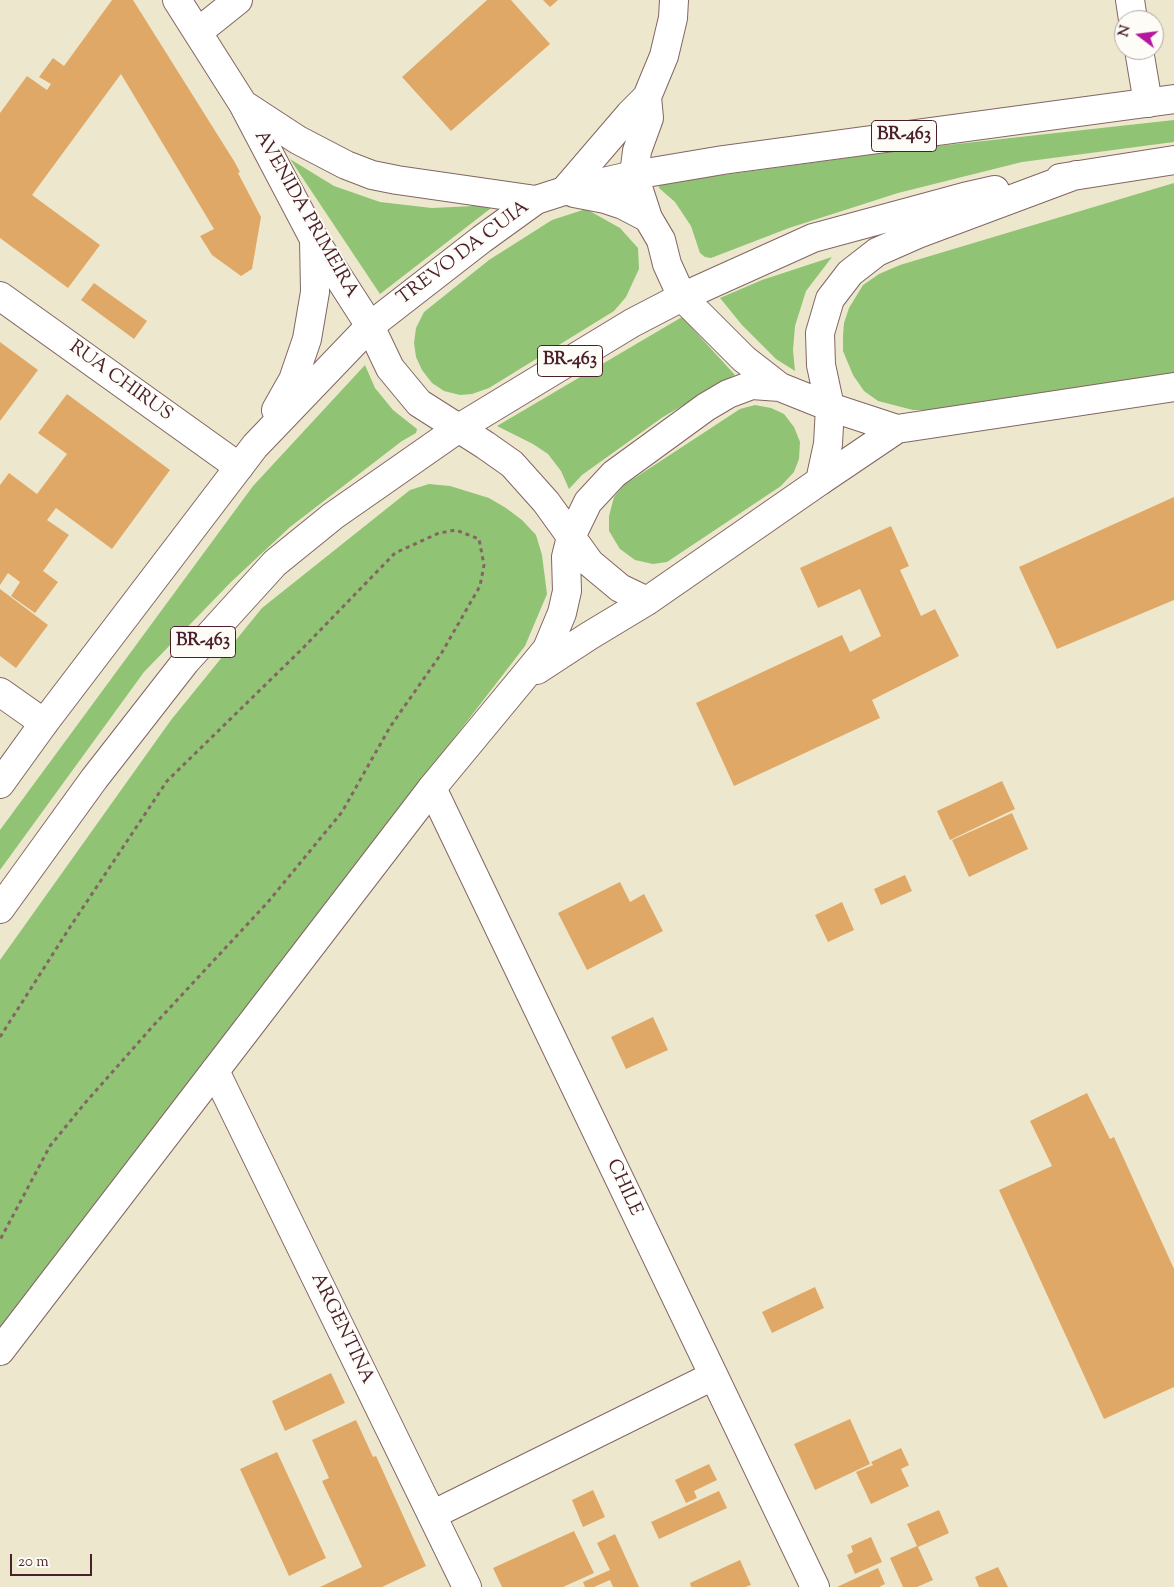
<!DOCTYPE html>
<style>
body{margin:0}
#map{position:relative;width:1174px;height:1587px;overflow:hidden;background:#ede8cd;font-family:"Sorts Mill Goudy",serif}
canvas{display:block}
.north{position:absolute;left:1114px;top:10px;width:50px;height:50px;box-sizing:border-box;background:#fdfcf7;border:1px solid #b5a4a5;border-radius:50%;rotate:285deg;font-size:14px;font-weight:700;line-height:20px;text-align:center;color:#4a1f2b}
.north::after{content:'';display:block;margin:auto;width:18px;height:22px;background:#b5179e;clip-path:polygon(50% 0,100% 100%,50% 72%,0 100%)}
.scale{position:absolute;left:10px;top:1554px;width:82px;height:22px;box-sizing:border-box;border:2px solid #4a1f2b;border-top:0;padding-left:6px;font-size:15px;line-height:18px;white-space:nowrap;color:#4a1f2b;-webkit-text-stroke:4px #fdfcf7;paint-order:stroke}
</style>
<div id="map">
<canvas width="1174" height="1587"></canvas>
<div class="north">N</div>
<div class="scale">20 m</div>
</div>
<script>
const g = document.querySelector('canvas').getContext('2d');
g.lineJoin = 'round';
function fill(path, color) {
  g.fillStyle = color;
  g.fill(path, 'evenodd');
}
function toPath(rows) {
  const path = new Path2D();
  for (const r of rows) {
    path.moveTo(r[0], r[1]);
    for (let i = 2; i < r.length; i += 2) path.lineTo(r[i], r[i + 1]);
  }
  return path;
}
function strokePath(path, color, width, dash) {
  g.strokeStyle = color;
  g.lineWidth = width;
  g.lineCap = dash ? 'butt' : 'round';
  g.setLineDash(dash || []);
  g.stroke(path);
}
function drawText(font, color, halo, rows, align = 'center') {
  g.font = font + ' "Sorts Mill Goudy",serif';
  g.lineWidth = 4;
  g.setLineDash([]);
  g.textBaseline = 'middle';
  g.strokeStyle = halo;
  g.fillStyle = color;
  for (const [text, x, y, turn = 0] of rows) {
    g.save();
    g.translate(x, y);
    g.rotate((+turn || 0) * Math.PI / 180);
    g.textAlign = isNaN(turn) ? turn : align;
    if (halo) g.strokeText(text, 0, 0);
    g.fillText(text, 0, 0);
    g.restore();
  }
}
fill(toPath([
 [1174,120,1174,142,1022,162,898,193,789,228,711,258,705,257,700,253,691,226,675,202,659,188,659,184,664,183,920,148],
 [290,159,334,186,380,202,432,208,495,205,380,294],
 [1174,183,1174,374,934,410,913,410,878,401,864,391,853,375,843,351,843,336,844,323,849,308,863,285,879,274,900,265],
 [586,209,620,228,638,248,639,269,626,297,614,311,489,388,472,394,460,395,444,391,432,383,422,370,416,357,414,343,416,328,424,312,489,260,552,220],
 [832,257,806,291,795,326,793,350,795,371,776,359,742,325,720,298,762,280],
 [682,317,735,375,663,417,582,475,569,489,561,471,548,454,533,444,497,426],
 [365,365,375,388,393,410,417,429,416,433,402,441,290,527,231,582,144,672,0,870,0,830,253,486],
 [755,405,771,408,784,414,794,427,800,442,799,459,794,472,781,486,667,562,653,564,635,560,620,549,609,531,609,516,614,497,624,485,740,409],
 [429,484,450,486,489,498,506,508,522,520,536,535,542,555,547,594,525,646,0,1328,0,960,171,720,262,608,410,490]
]), '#90c374');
fill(toPath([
 [112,0,133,0,234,161,240,172,238,173,261,217,252,269,241,276,212,255,200,236,214,229,121,74,32,195,100,245,68,288,0,238,0,113,27,76,47,90,51,84,39,77,53,58,64,66],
 [487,0,511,0,550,44,451,131,402,77],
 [543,0,558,0,550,7],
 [94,283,147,321,134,339,81,300],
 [0,342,38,370,0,421],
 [67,394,170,470,112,549,56,508,47,520,69,535,43,571,58,582,35,613,11,596,20,582,8,573,0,585,0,485,9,473,37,494,67,454,38,433],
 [1174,497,1174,600,1057,649,1019,567],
 [891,526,909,566,900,570,921,616,935,609,959,656,872,700,880,718,734,786,696,703,842,635,850,652,881,636,860,589,818,608,800,568],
 [0,589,48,625,16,668,0,656],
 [1002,781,1015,809,950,840,937,811],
 [1012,813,1028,849,969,877,952,840],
 [905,875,912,891,881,905,874,889],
 [620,882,630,902,644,894,663,931,587,970,558,913],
 [842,902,854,930,828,942,815,915],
 [653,1017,668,1050,626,1069,611,1037],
 [1087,1093,1110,1139,1114,1137,1174,1269,1174,1387,1104,1419,999,1190,1052,1166,1030,1121],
 [815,1287,824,1308,772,1333,762,1312],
 [331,1373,345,1403,285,1431,272,1401],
 [850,1419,870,1464,815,1490,794,1444],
 [356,1420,373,1457,376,1456,426,1566,382,1587,320,1587,362,1567,322,1481,329,1478,312,1440],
 [901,1448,909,1465,901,1469,909,1486,871,1504,856,1472,873,1465,871,1462],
 [277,1452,326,1558,289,1576,240,1469],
 [709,1464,717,1480,694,1491,697,1498,686,1503,675,1480],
 [593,1490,605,1517,583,1527,572,1500],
 [719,1491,727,1508,659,1539,651,1522],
 [939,1510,949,1533,918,1547,933,1580,917,1587,903,1587,890,1558,917,1546,907,1524],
 [574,1531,594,1573,563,1587,502,1587,493,1568],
 [615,1534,639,1587,613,1587,610,1580,594,1587,585,1587,583,1582,610,1570,597,1543],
 [871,1537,882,1562,855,1574,847,1555,853,1552,851,1546],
 [740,1560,751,1585,745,1587,691,1587,690,1583],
 [998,1567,1008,1587,979,1587,975,1577],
 [878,1568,885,1584,879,1587,837,1587]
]), '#e0a866');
const minor = toPath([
 [177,0,243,104,314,239,370,326],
 [1130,0,1133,20],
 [198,32,238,0],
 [1139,50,1148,103],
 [246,106,298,140,346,165,372,175,397,180,536,200],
 [634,175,637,151,649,118,647,97],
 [564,191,630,114,647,97,664,56,673,18,674,0],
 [0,296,239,467],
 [0,692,44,723],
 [432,788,815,1587],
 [215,1071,467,1587],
 [432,1515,713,1376]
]);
const major = toPath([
 [830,407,897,429],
 [276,410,293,380,307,339,315,292,314,239],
 [820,481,897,429,1174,387],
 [0,784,44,723,255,446,370,326],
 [0,909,94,779,186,661,275,563,333,516,459,428]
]);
const highway = toPath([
 [634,175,648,218,661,240,667,264,682,297,744,359,780,387],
 [1060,178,1174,160],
 [574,193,605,199,623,205,648,218],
 [459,428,632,323,682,297,813,238,964,197,995,190],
 [647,601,620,588,590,563,546,502,512,464,485,445,419,403,390,368,370,326,482,239,536,200,564,191,634,175,723,160,1174,99],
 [537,670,589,636,647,601,820,481,828,444,830,407,821,365,820,333,830,299,850,273,877,252,918,234,1076,175],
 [0,1351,432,788,547,649,562,613,567,591,566,557,571,537,588,502,614,474,706,407,728,394,752,385,780,387,830,407]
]);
strokePath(minor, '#836564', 30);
strokePath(major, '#836564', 30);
strokePath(highway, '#836564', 30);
strokePath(toPath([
 [0,1037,72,924,167,781,303,648,395,553,439,533,456,530,479,539,484,565,480,586,441,654,390,727,342,812,268,902,153,1026,85,1103,50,1146,0,1240]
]), '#836564', 3, [4, 4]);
strokePath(minor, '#fff', 28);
strokePath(major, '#fff', 28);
strokePath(highway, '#fff', 28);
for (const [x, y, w] of [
 [904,136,65],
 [570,361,65],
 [203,642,65]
]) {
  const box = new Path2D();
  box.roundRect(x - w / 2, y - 15.5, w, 31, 4);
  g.fillStyle = '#fdfcf7';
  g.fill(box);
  strokePath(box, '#4a1f2b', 1);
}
drawText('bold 18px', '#4a1f2b', null, [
 ["BR-463",904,136],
 ["BR-463",570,361],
 ["BR-463",203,642]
]);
drawText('19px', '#4a1f2b', '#fdfcf7', [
 ["AVENIDA PRIMEIRA",305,215,60],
 ["TREVO DA CUIA",464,254,-37],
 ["RUA CHIRUS",120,382,36],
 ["CHILE",623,1188,65],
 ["ARGENTINA",341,1329,64]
]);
</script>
